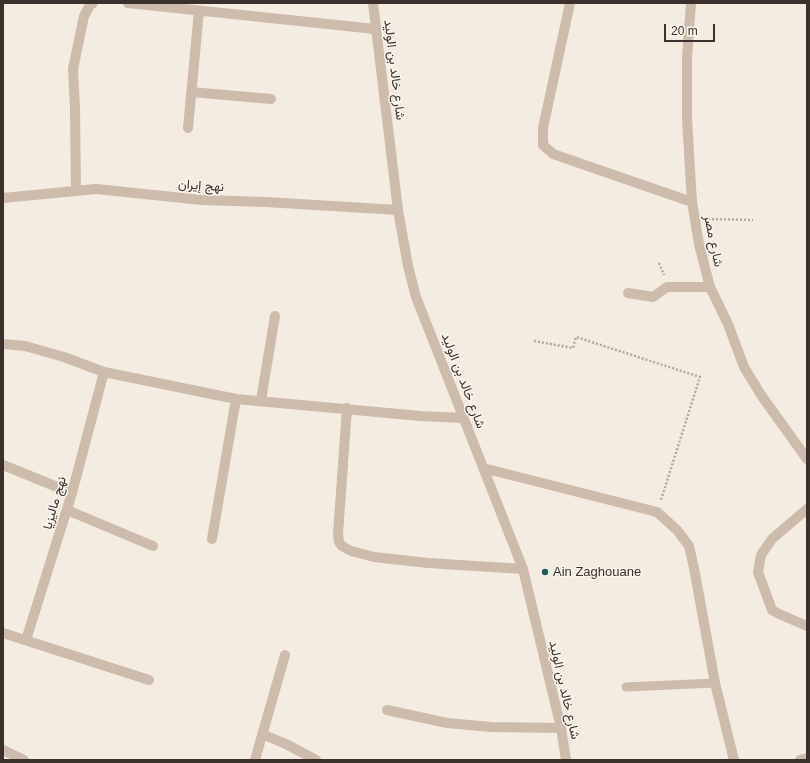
<!DOCTYPE html>
<meta charset="utf-8">
<style>
body{margin:0}
#map{position:relative;width:810px;height:763px;overflow:hidden;background:#f4ebe1;font-family:Helvetica,sans-serif}
canvas{display:block}
.frame{position:absolute;inset:0;border:4px solid #3b302b;pointer-events:none}
.scale{position:absolute;left:664px;top:24px;width:51px;height:18px;box-sizing:border-box;border:2px solid #3b302b;border-top:0;padding-left:5px;font-size:12px;line-height:14px;white-space:nowrap;color:#3b302b;-webkit-text-stroke:3px #fbf5ee;paint-order:stroke}
</style>
<div id="map">
<canvas width="810" height="763"></canvas>
<div class="frame"></div>
<div class="scale">20 m</div>
</div>
<script>
const g = document.querySelector('canvas').getContext('2d');
g.lineJoin = 'round';
function toPath(rows) {
  const path = new Path2D();
  for (const r of rows) {
    path.moveTo(r[0], r[1]);
    for (let i = 2; i < r.length; i += 2) path.lineTo(r[i], r[i + 1]);
  }
  return path;
}
function strokePath(path, color, width, dash) {
  g.strokeStyle = color;
  g.lineWidth = width;
  g.lineCap = dash ? 'butt' : 'round';
  g.setLineDash(dash || []);
  g.stroke(path);
}
function drawText(font, color, halo, rows, align = 'center') {
  g.font = font + ' Helvetica,Vazirmatn,sans-serif';
  g.lineWidth = 3;
  g.setLineDash([]);
  g.textBaseline = 'middle';
  g.strokeStyle = halo;
  g.fillStyle = color;
  for (const [text, x, y, turn = 0] of rows) {
    g.save();
    g.translate(x, y);
    g.rotate((+turn || 0) * Math.PI / 180);
    g.textAlign = isNaN(turn) ? turn : align;
    if (halo) g.strokeText(text, 0, 0);
    g.fillText(text, 0, 0);
    g.restore();
  }
}
strokePath(toPath([
 [708,219,753,220],
 [659,263,664,275],
 [534,341,573,348,576,337,700,377,661,500]
]), '#b9a596', 2.5, [2, 2]);
strokePath(toPath([
 [626,687,715,683]
]), '#cdbbac', 9);
strokePath(toPath([
 [128,3,375,29],
 [570,3,543,128,543,145,553,154,692,202],
 [691,3,687,58,687,119,692,202,699,244,710,287,728,324,744,367,761,395,807,459],
 [191,92,271,99],
 [188,128,199,11],
 [76,191,75,108,73,69,84,16,90,5,93,3],
 [3,198,96,189,202,200,266,202,398,210],
 [628,293,653,297,667,287,710,287],
 [3,344,25,346,64,357,104,372,236,399,420,416,463,418],
 [261,400,275,316],
 [347,408,338,534,339,542,342,546,351,551,374,557,428,563,523,569],
 [3,465,72,493],
 [483,468,657,512,677,530,689,546,694,568,715,683,734,760],
 [807,509,772,539,761,555,758,572,772,610,779,614,807,626],
 [67,510,153,546],
 [212,539,236,399],
 [3,633,149,680],
 [26,640,72,493,104,372],
 [387,710,447,723,491,727,561,728],
 [262,734,286,744,316,760],
 [3,750,24,760],
 [255,760,285,655],
 [800,760,807,758]
]), '#cdbbac', 10);
strokePath(toPath([
 [373,3,398,210,408,266,416,297,523,569,561,728,566,760]
]), '#cdbbac', 10);
for (const [x, y, r, color] of [
 [545,572,4,"#1f5a5e"]
]) {
  const dot = new Path2D();
  dot.arc(x, y, r, 0, 2 * Math.PI);
  g.fillStyle = color;
  g.fill(dot);
  strokePath(dot, '#fbf5ee', 1.5);
}
drawText('13px', '#3b302b', '#fbf5ee', [
 ["شارع خالد بن الوليد",394,70,83],
 ["نهج إيران",201,186,4],
 ["شارع مصر",713,241,78],
 ["شارع خالد بن الوليد",463,381,69],
 ["نهج ماليزيا",55,503,-74],
 ["شارع خالد بن الوليد",564,690,77]
]);
drawText('13px', '#3b302b', '#fbf5ee', [
 ["Ain Zaghouane",553,572]
], 'left');
</script>
